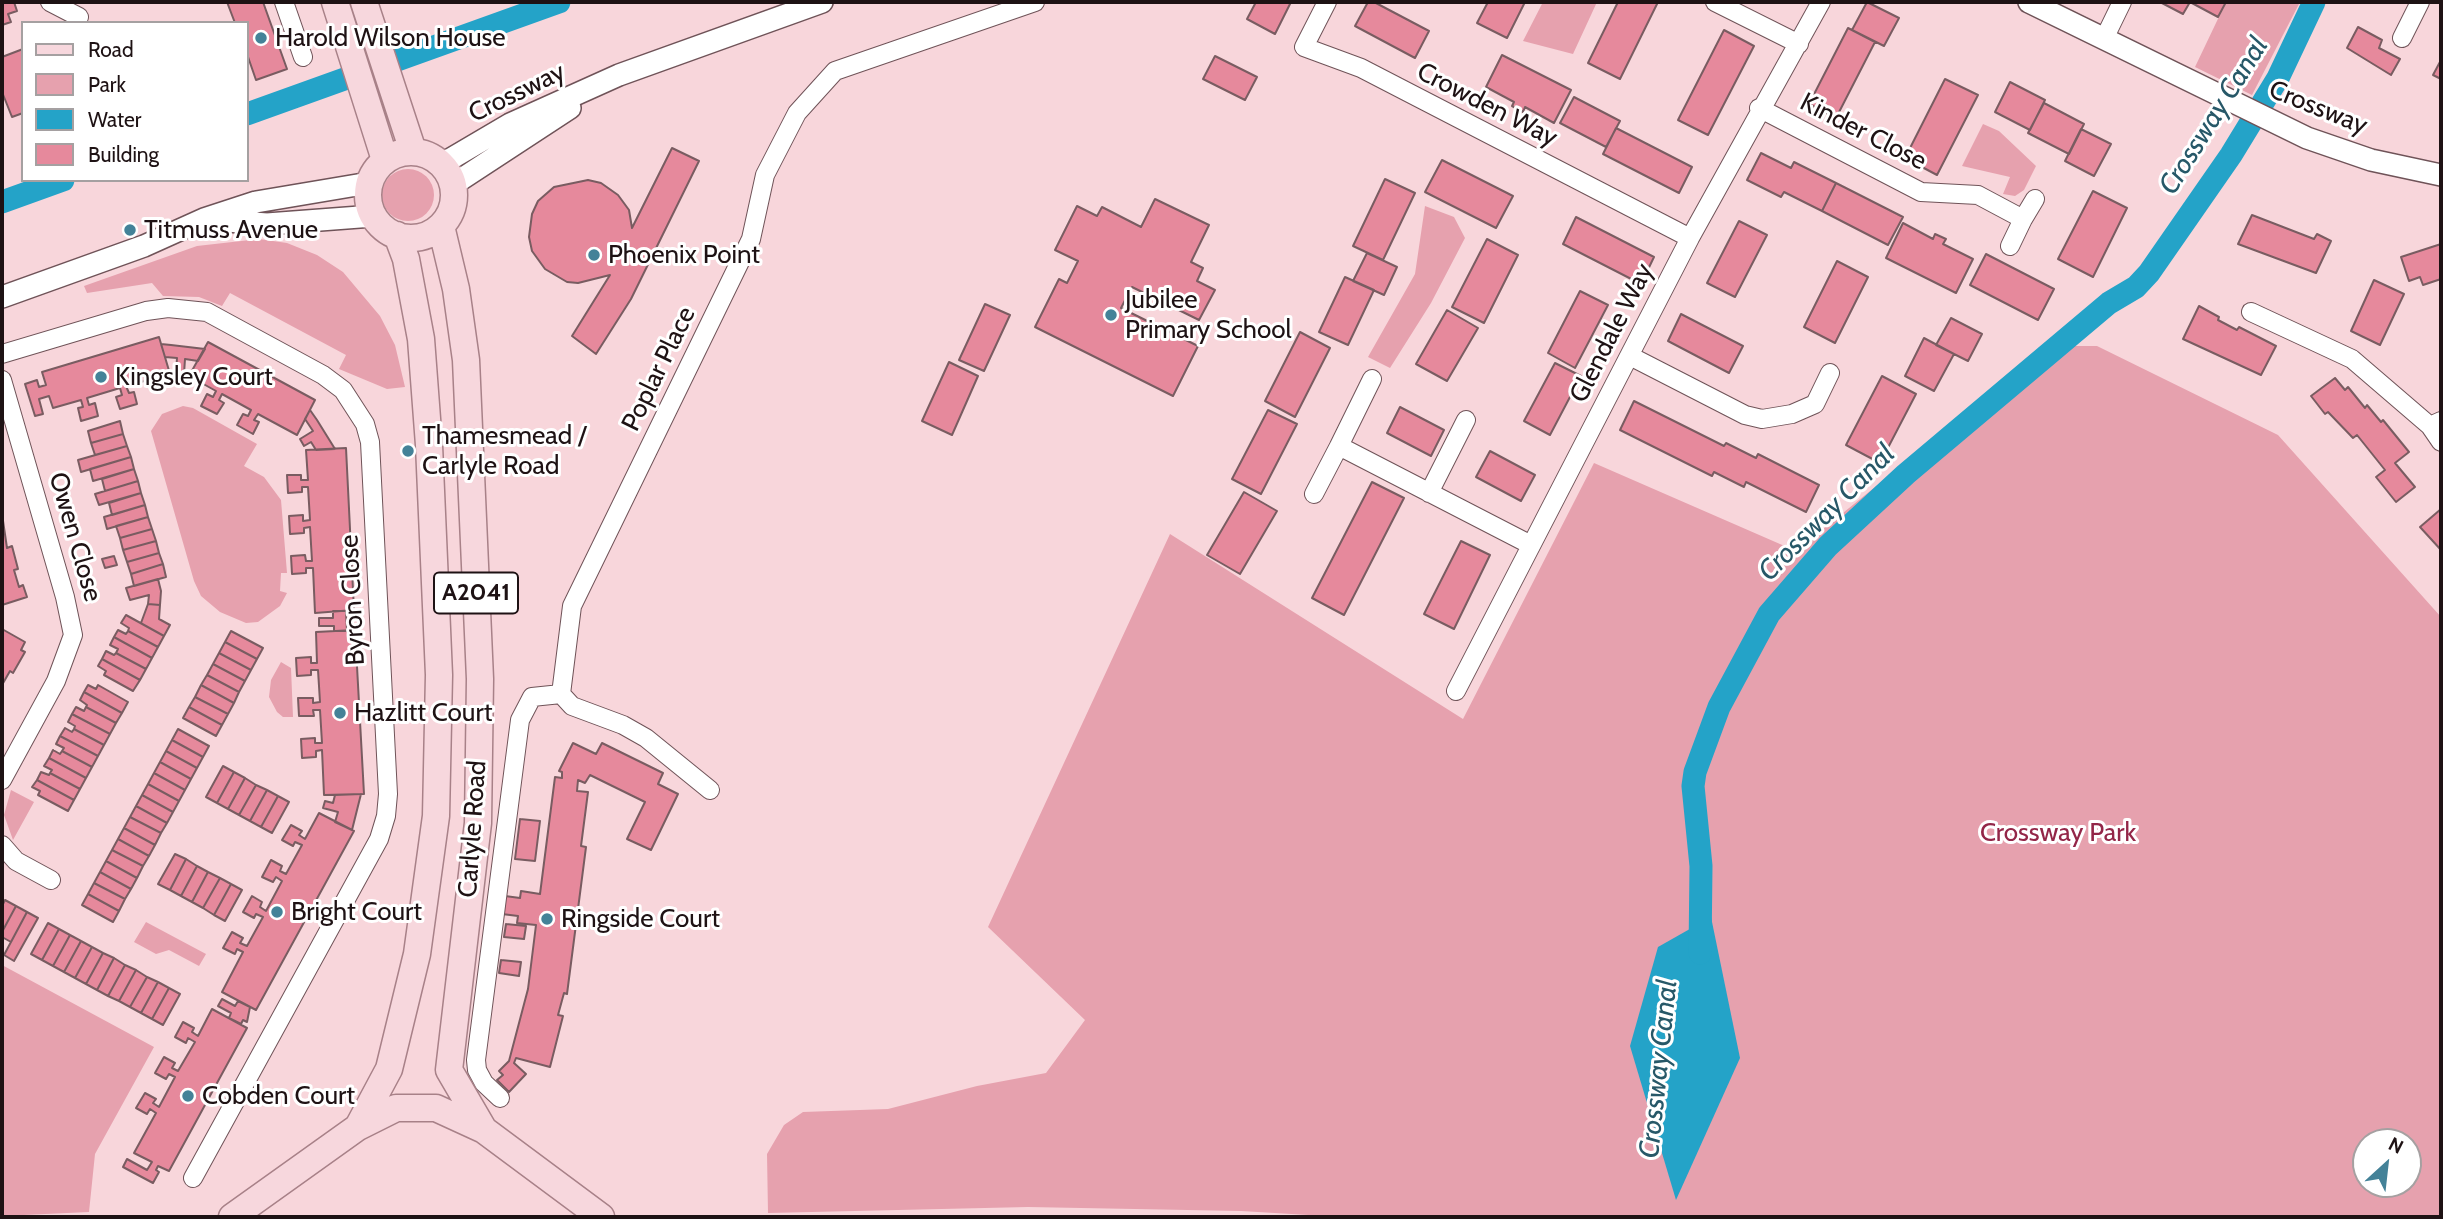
<!DOCTYPE html>
<style>
body{margin:0}
#map{position:relative;width:2443px;height:1219px;overflow:hidden;background:#f8d6db;font-family:Cabin,sans-serif}
canvas{display:block}
.frame{position:absolute;inset:0;border:4px solid #1e1214;pointer-events:none}
.legend{position:absolute;left:21px;top:21px;width:228px;height:161px;box-sizing:border-box;background:#fff;border:2px solid #a5a0a1;margin:0;padding:9px 12px;list-style:none;font-size:21px;color:#1e1214}
.legend li{display:flex;align-items:center;gap:14px;height:35px}
.legend b{width:35px;border:2px solid #a5a0a1}
.north{position:absolute;left:2352px;top:1128px;width:70px;height:70px;box-sizing:border-box;background:#fff;border:2px solid #a5a0a1;border-radius:50%;rotate:27deg;font-size:19px;font-weight:700;line-height:28px;text-align:center;color:#1e1214}
.north::after{content:'';display:block;margin:auto;width:24px;height:32px;background:#448298;clip-path:polygon(50% 0,100% 100%,50% 72%,0 100%)}
</style>
<div id="map">
<canvas width="2443" height="1219"></canvas>
<div class="frame"></div>
<ul class="legend">
<li><b style="height:9px;background:#f7d7dd"></b>Road</li>
<li><b style="height:19px;background:#e6a1ae"></b>Park</li>
<li><b style="height:19px;background:#24a3c8"></b>Water</li>
<li><b style="height:19px;background:#e6899c"></b>Building</li>
</ul>
<div class="north">N</div>
</div>
<script>
const g = document.querySelector('canvas').getContext('2d');
g.lineJoin = 'round';
function fill(path, color) {
  g.fillStyle = color;
  g.fill(path, 'evenodd');
}
function toPath(rows) {
  const path = new Path2D();
  for (const r of rows) {
    if (r.length === 3) {
      path.moveTo(r[0] + r[2], r[1]);
      path.arc(r[0], r[1], r[2], 0, 2 * Math.PI);
      continue;
    }
    path.moveTo(r[0], r[1]);
    for (let i = 2; i < r.length; i += 2) path.lineTo(r[i], r[i + 1]);
  }
  return path;
}
function strokePath(path, color, width, dash) {
  g.strokeStyle = color;
  g.lineWidth = width;
  g.lineCap = dash ? 'butt' : 'round';
  g.setLineDash(dash || []);
  g.stroke(path);
}
function drawText(font, color, halo, rows, align = 'center') {
  g.font = font + ' Cabin,sans-serif';
  g.lineWidth = 6;
  g.setLineDash([]);
  g.textBaseline = 'middle';
  g.strokeStyle = halo;
  g.fillStyle = color;
  for (const [text, x, y, turn = 0] of rows) {
    g.save();
    g.translate(x, y);
    g.rotate((+turn || 0) * Math.PI / 180);
    g.textAlign = isNaN(turn) ? turn : align;
    if (halo) g.strokeText(text, 0, 0);
    g.fillText(text, 0, 0);
    g.restore();
  }
}
fill(toPath([
 [1543,2,1597,2,1573,54,1523,41],
 [2226,2,2300,2,2252,95,2195,67],
 [1983,124,1999,131,2036,166,2024,190,2015,196,2003,194,2010,177,1962,166],
 [408,195,26],
 [1425,206,1454,217,1465,238,1431,303,1390,368,1368,357,1415,274],
 [259,239,287,243,317,255,343,272,380,316,395,345,405,387,387,389,339,369,346,355,230,293,222,306,199,297,163,296,152,283,87,293,84,286,197,246],
 [2049,346,2097,346,2278,435,2441,617,2441,1217,1342,1217,1241,1211,1028,1207,768,1213,767,1154,784,1125,803,1112,888,1109,977,1086,1046,1073,1085,1020,988,927,1170,534,1463,719,1594,463,1796,551],
 [2366,1142,2408,1142,2408,1184,2366,1184],
 [183,406,193,408,257,444,244,466,264,477,281,500,287,573,281,573,280,591,287,593,280,606,258,622,246,623,220,612,201,596,194,581,151,431,162,414],
 [281,662,291,668,293,717,283,717,277,712,269,697,271,680],
 [11,790,34,802,13,840,4,815],
 [146,922,206,954,199,966,169,950,156,954,134,942],
 [2,965,154,1047,95,1154,89,1212,2,1216]
]), '#e6a1ae');
fill(toPath([
 [1711,917,1740,1058,1676,1200,1630,1046,1658,947]
]), '#24a3c8');
strokePath(toPath([
 [247,114,559,2],
 [2,202,63,180],
 [1700,953,1701,866,1693,786,1695,772,1719,707,1769,614,1828,546,1906,474,2109,303,2136,287,2149,273,2231,155,2278,78,2314,2]
]), '#24a3c8', 23);
const building = toPath([
 [2,2,14,2,17,11,8,14,11,22,2,25,2,2],
 [227,2,263,2,287,69,256,80,247,54,247,23,235,23,227,2],
 [1256,2,1291,2,1275,34,1247,19,1256,2],
 [1368,2,1374,2,1429,31,1415,58,1355,26,1368,2],
 [1488,2,1525,2,1507,38,1477,23,1488,2],
 [1618,2,1658,2,1620,79,1588,63,1618,2],
 [1867,2,1899,18,1884,46,1852,30,1867,2],
 [2160,2,2190,2,2183,14,2160,2],
 [2190,2,2226,2,2218,17,2190,2],
 [2358,27,2382,40,2379,48,2400,59,2391,75,2347,48,2358,27],
 [1848,28,1875,42,1836,118,1809,104,1848,28],
 [1724,30,1754,46,1708,135,1678,120,1724,30],
 [23,49,23,113,12,117,2,92,2,57,23,49],
 [1502,55,1571,90,1554,123,1525,107,1523,112,1512,106,1514,102,1486,87,1502,55],
 [1215,56,1257,77,1245,100,1203,79,1215,56],
 [2441,60,2441,79,2433,75,2441,60],
 [1945,79,1978,95,1937,175,1905,158,1945,79],
 [2010,82,2045,100,2030,130,1995,112,2010,82],
 [1574,97,1620,121,1606,147,1560,123,1574,97],
 [2044,103,2084,124,2069,154,2028,133,2044,103],
 [1616,128,1692,167,1679,193,1603,154,1616,128],
 [2081,129,2111,144,2094,176,2065,161,2081,129],
 [672,148,699,161,631,299,596,354,572,336,610,275,578,283,567,282,545,269,532,251,529,237,532,214,538,201,554,187,588,180,601,183,618,195,629,210,632,228,672,148],
 [1761,153,1791,168,1794,162,1836,183,1822,211,1784,192,1781,197,1747,180,1761,153],
 [1442,160,1513,196,1496,228,1425,192,1442,160],
 [1385,179,1415,193,1383,260,1353,246,1385,179],
 [1836,183,1903,217,1888,245,1822,211,1836,183],
 [2093,191,2127,208,2093,277,2058,259,2093,191],
 [1155,199,1209,225,1191,262,1203,268,1197,281,1215,290,1199,320,1132,287,1121,308,1198,346,1173,396,1035,327,1059,279,1067,283,1078,261,1055,250,1077,206,1097,216,1102,207,1141,227,1155,199],
 [2252,215,2314,239,2317,234,2331,241,2316,273,2238,244,2252,215],
 [1576,217,1654,257,1641,284,1563,244,1576,217],
 [1739,221,1767,235,1735,297,1707,283,1739,221],
 [1903,223,1933,239,1935,234,1946,239,1943,244,1973,259,1956,293,1886,258,1903,223],
 [1487,239,1518,255,1484,323,1452,307,1487,239],
 [2441,244,2441,279,2423,285,2420,277,2409,281,2401,257,2441,244],
 [1367,253,1397,267,1384,295,1353,281,1367,253],
 [1986,254,2054,289,2038,320,1970,285,1986,254],
 [1837,261,1868,277,1835,343,1804,327,1837,261],
 [1345,277,1374,290,1348,345,1319,332,1345,277],
 [2374,280,2404,294,2380,345,2351,331,2374,280],
 [1580,291,1608,305,1575,368,1548,353,1580,291],
 [985,304,1010,315,984,371,959,360,985,304],
 [2199,306,2219,317,2218,320,2237,330,2239,327,2276,346,2261,375,2183,339,2199,306],
 [1447,310,1478,328,1447,381,1416,364,1447,310],
 [1681,314,1743,346,1729,373,1668,341,1681,314],
 [1951,318,1982,334,1968,361,1936,345,1951,318],
 [1300,332,1330,348,1295,417,1265,401,1300,332],
 [159,337,170,374,126,386,129,393,134,392,137,404,120,409,116,397,122,395,120,388,87,398,89,405,95,403,98,416,81,421,78,408,83,407,81,400,53,408,49,396,39,399,43,414,35,416,25,384,37,380,39,387,46,385,42,372,159,337],
 [1924,338,1954,354,1934,391,1905,376,1924,338],
 [208,342,315,400,297,435,258,414,254,420,259,422,253,434,237,425,243,414,248,416,251,410,222,394,219,400,224,403,217,414,201,406,207,394,213,397,216,391,189,376,208,342],
 [161,344,171,345,205,349,198,361,185,359,184,374,176,373,177,358,165,357,161,344],
 [949,362,978,376,952,435,922,421,949,362],
 [1555,363,1581,376,1550,435,1524,421,1555,363],
 [1882,376,1916,394,1880,463,1846,445,1882,376],
 [2335,378,2345,390,2348,387,2365,408,2367,405,2381,422,2383,420,2409,452,2395,463,2415,487,2396,502,2376,477,2385,470,2357,435,2353,438,2328,412,2325,414,2311,396,2335,378],
 [1634,401,1724,446,1726,443,1756,458,1758,454,1819,485,1806,512,1746,482,1744,487,1714,472,1712,476,1620,430,1634,401],
 [1400,407,1444,430,1431,456,1387,433,1400,407],
 [310,410,317,420,335,449,316,450,311,442,304,446,300,439,313,431,305,419,310,410],
 [1268,410,1297,424,1261,494,1232,479,1268,410],
 [120,421,123,434,91,443,88,431,120,421],
 [123,434,127,446,95,455,91,443,123,434],
 [127,446,131,457,81,472,78,460,127,446],
 [346,448,354,610,315,613,313,568,306,568,306,573,292,574,291,556,305,555,306,561,312,561,310,527,304,528,304,533,290,534,289,516,303,515,303,521,310,520,308,487,302,487,302,492,288,493,287,475,301,475,301,480,308,480,306,450,346,448],
 [1490,451,1535,475,1521,501,1476,477,1490,451],
 [131,457,134,469,93,481,90,469,131,457],
 [134,469,138,481,105,491,102,479,134,469],
 [138,481,141,493,99,505,95,494,138,481],
 [1372,482,1404,498,1344,615,1312,598,1372,482],
 [1244,492,1277,511,1240,574,1207,555,1244,492],
 [141,493,145,505,112,515,109,503,141,493],
 [145,505,148,517,107,529,104,517,145,505],
 [2441,509,2441,550,2420,527,2441,509],
 [2,514,7,548,12,546,18,569,14,570,19,587,23,585,27,597,2,605,2,514],
 [148,517,152,529,120,538,116,526,148,517],
 [152,529,156,541,123,550,120,538,152,529],
 [156,541,159,553,127,562,123,550,156,541],
 [1461,541,1490,555,1454,629,1424,614,1461,541],
 [159,553,163,564,131,574,127,562,159,553],
 [114,556,117,565,105,568,102,559,114,556],
 [163,564,166,577,134,586,131,574,163,564],
 [158,579,161,591,160,605,148,604,149,595,130,600,126,588,158,579],
 [148,604,160,605,159,619,170,625,164,636,141,623,148,604],
 [333,611,346,611,347,631,334,631,334,626,319,626,319,618,333,618,333,611],
 [126,615,164,636,158,647,128,631,129,628,121,623,126,615],
 [2,629,25,642,21,650,25,652,13,673,10,671,2,685,2,629],
 [118,630,126,634,128,631,158,647,152,658,114,637,118,630],
 [355,630,364,794,324,795,322,750,316,751,316,757,302,758,301,739,315,738,315,743,322,743,320,710,313,710,314,716,299,716,298,698,313,698,313,703,320,702,318,670,311,670,311,675,297,676,296,658,311,657,311,663,317,663,316,632,355,630],
 [231,631,263,648,257,659,225,642,231,631],
 [114,637,152,658,146,669,116,653,118,649,110,645,114,637],
 [225,642,257,659,251,670,219,653,225,642],
 [106,651,114,655,116,653,146,669,140,680,102,659,106,651],
 [219,653,251,670,245,681,213,664,219,653],
 [102,659,140,680,133,691,104,675,106,671,98,666,102,659],
 [213,664,245,681,239,692,207,675,213,664],
 [207,675,239,692,234,703,201,685,207,675],
 [88,685,96,689,98,685,128,702,122,713,84,692,88,685],
 [201,685,234,703,228,714,195,697,201,685],
 [84,692,122,713,116,723,86,707,87,705,80,700,84,692],
 [195,697,228,714,222,725,189,707,195,697],
 [76,707,84,711,86,707,116,723,110,734,72,714,76,707],
 [189,707,222,725,216,736,183,718,189,707],
 [72,714,110,734,104,745,74,729,75,726,68,722,72,714],
 [65,728,72,732,74,729,104,745,98,756,60,736,65,728],
 [178,729,209,746,203,757,172,740,178,729],
 [60,736,98,756,92,767,62,751,64,748,56,744,60,736],
 [172,740,203,757,197,768,166,751,172,740],
 [573,743,596,754,602,743,663,773,658,784,678,794,651,850,627,839,645,802,590,775,585,783,578,780,577,791,588,792,581,846,586,847,567,994,564,993,558,1015,563,1016,550,1067,516,1058,514,1063,526,1074,509,1092,497,1080,503,1075,499,1071,509,1061,528,989,536,925,517,923,518,916,502,914,505,896,520,898,521,891,540,894,555,777,562,778,562,772,559,771,573,743],
 [53,750,60,754,62,751,92,767,86,778,49,758,53,750],
 [166,751,197,768,191,779,160,762,166,751],
 [49,758,86,778,80,789,50,773,52,770,44,766,49,758],
 [160,762,191,779,185,790,154,773,160,762],
 [223,766,234,772,217,803,206,797,223,766],
 [41,772,49,775,50,773,80,789,74,800,37,780,41,772],
 [234,772,245,778,228,809,217,803,234,772],
 [154,773,185,790,179,801,148,784,154,773],
 [245,778,256,785,239,815,228,809,245,778],
 [37,780,74,800,68,811,38,795,40,791,32,787,37,780],
 [148,784,179,801,173,812,142,795,148,784],
 [256,785,267,790,250,821,239,815,256,785],
 [267,790,278,796,261,827,250,821,267,790],
 [361,794,352,830,335,822,338,812,323,808,325,801,333,803,335,795,361,794],
 [142,795,173,812,167,823,136,806,142,795],
 [278,796,289,802,272,833,261,827,278,796],
 [136,806,167,823,161,833,130,817,136,806],
 [319,813,354,831,256,1010,222,992,243,952,237,949,235,954,223,948,232,932,243,938,240,943,247,946,263,917,256,914,254,918,243,912,252,896,262,902,260,907,266,911,282,881,276,877,273,882,262,877,271,860,282,866,280,871,286,874,302,845,295,842,293,846,282,840,291,825,302,831,299,835,305,839,319,813],
 [130,817,161,833,155,845,124,828,130,817],
 [520,819,540,821,535,861,515,859,520,819],
 [124,828,155,845,149,856,118,839,124,828],
 [118,839,149,856,143,866,112,850,118,839],
 [112,850,143,866,137,878,106,861,112,850],
 [175,854,186,859,170,890,158,884,175,854],
 [186,859,197,866,181,896,170,890,186,859],
 [106,861,137,878,131,889,100,872,106,861],
 [197,866,208,872,192,902,181,896,197,866],
 [100,872,131,889,125,899,94,883,100,872],
 [208,872,220,878,203,908,192,902,208,872],
 [220,878,231,884,214,915,203,908,220,878],
 [94,883,125,899,119,911,88,894,94,883],
 [231,884,242,890,225,921,214,915,231,884],
 [88,894,119,911,113,922,82,905,88,894],
 [5,900,16,906,2,932,2,906,5,900],
 [16,906,27,912,11,942,2,937,2,932,16,906],
 [27,912,38,918,14,961,4,955,27,912],
 [48,923,59,929,42,960,31,954,48,923],
 [506,924,526,926,524,939,504,937,506,924],
 [59,929,70,935,53,966,42,960,59,929],
 [70,935,81,941,64,972,53,966,70,935],
 [81,941,92,947,75,978,64,972,81,941],
 [92,947,103,953,86,984,75,978,92,947],
 [103,953,114,958,97,990,86,984,103,953],
 [114,958,125,965,108,996,97,990,114,958],
 [501,960,521,962,519,976,499,973,501,960],
 [125,965,136,970,119,1001,108,996,125,965],
 [136,970,147,977,130,1007,119,1001,136,970],
 [147,977,158,982,141,1013,130,1007,147,977],
 [158,982,169,988,152,1019,141,1013,158,982],
 [169,988,180,994,163,1025,152,1019,169,988],
 [222,999,235,1006,238,1001,250,1007,247,1022,243,1020,241,1024,229,1018,231,1013,218,1006,222,999],
 [212,1009,247,1028,169,1171,158,1166,156,1170,159,1172,153,1183,123,1167,127,1159,147,1170,152,1162,134,1153,156,1113,150,1109,147,1114,136,1108,145,1093,156,1099,153,1103,159,1107,175,1077,169,1074,166,1079,155,1073,164,1057,175,1063,172,1068,178,1071,195,1042,188,1038,186,1043,175,1037,183,1022,194,1028,192,1032,198,1036,212,1009]
]);
fill(building, '#e6899c');
strokePath(building, '#795c61', 2);
const minor = toPath([
 [50,2,79,17],
 [284,2,303,57],
 [1327,2,1304,47,1361,68,1690,238],
 [1715,2,1799,44],
 [2402,38,2420,2],
 [2104,39,2122,2],
 [1759,108,1921,192,1978,195,2023,219,2035,199],
 [2010,246,2023,219],
 [2251,312,2352,359,2430,426,2441,421],
 [2,354,146,311,168,308,207,312,323,375,343,390,365,424,370,442,388,794,386,816,379,839,193,1178],
 [1630,356,1745,415,1762,419,1792,414,1815,404,1830,373],
 [2,380,65,597,73,635,56,681,2,780],
 [2430,426,2441,442],
 [1339,446,1372,379],
 [1429,493,1466,420],
 [1314,494,1339,446,1531,545],
 [1456,691,1690,238,1821,2],
 [710,790,646,738,623,725,572,706,561,694,572,606,751,239,765,175,797,113,835,71,1035,2],
 [2,845,16,861,51,880],
 [500,1098,484,1083,477,1070,476,1060,520,720,532,697,561,694]
]);
const tertiary = toPath([
 [2029,2,2307,138,2371,160,2441,175],
 [442,164,510,124,619,75,822,2],
 [454,184,570,108],
 [213,220,267,224,373,216],
 [2,297,144,246,204,219,256,202,369,183]
]);
const primary = toPath([
 [335,2,385,160],
 [364,2,413,151],
 [411,195,43],
 [441,226,456,289,466,360,480,679,478,823,449,1070,484,1130],
 [358,1127,389,1069,417,954,436,816,439,675,429,445,421,339,406,259,397,235],
 [232,1217,358,1127,396,1108,436,1108,484,1130,601,1217]
]);
strokePath(minor, '#6f5358', 20);
strokePath(tertiary, '#6f5358', 24);
strokePath(primary, '#a88188', 29);
strokePath(minor, '#fff', 18);
strokePath(tertiary, '#fff', 21);
strokePath(primary, '#f7d7dd', 26);
for (const [x, y, r, color] of [
 [261,38,7,"#448298"],
 [130,230,7,"#448298"],
 [594,255,7,"#448298"],
 [1111,315,7,"#448298"],
 [101,377,7,"#448298"],
 [408,451,7,"#448298"],
 [340,713,7,"#448298"],
 [277,912,7,"#448298"],
 [547,919,7,"#448298"],
 [188,1096,7,"#448298"]
]) {
  const dot = new Path2D();
  dot.arc(x, y, r, 0, 2 * Math.PI);
  g.fillStyle = color;
  g.fill(dot);
  strokePath(dot, '#fff', 2.5);
}
for (const [x, y, w] of [
 [476,593,84]
]) {
  const box = new Path2D();
  box.roundRect(x - w / 2, y - 20.5, w, 41, 5);
  g.fillStyle = '#fff';
  g.fill(box);
  strokePath(box, '#1e1214', 2);
}
drawText('bold 24px', '#1e1214', null, [
 ["A2041",476,593]
]);
drawText('26px', '#1e1214', '#fff', [
 ["Harold Wilson House",275,38],
 ["Titmuss Avenue",144,230],
 ["Phoenix Point",608,255],
 ["Jubilee",1125,300],
 ["Primary School",1125,330],
 ["Kingsley Court",115,377],
 ["Thamesmead /",422,436],
 ["Carlyle Road",422,466],
 ["Hazlitt Court",354,713],
 ["Bright Court",291,912],
 ["Ringside Court",561,919],
 ["Cobden Court",202,1096]
], 'left');
drawText('26px', '#1e1214', '#fff', [
 ["Crossway",517,93,-26],
 ["Crowden Way",1487,105,27],
 ["Crossway",2318,108,22],
 ["Kinder Close",1863,132,27],
 ["Glendale Way",1612,333,-63],
 ["Poplar Place",659,369,-64],
 ["Owen Close",75,537,74],
 ["Byron Close",353,600,-93],
 ["Carlyle Road",473,829,-86]
]);
drawText('26px', '#932648', '#fff', [
 ["Crossway Park",2058,833]
]);
drawText('italic 28px', '#275868', '#fff', [
 ["Crossway Canal",2214,116,-58],
 ["Crossway Canal",1827,513,-45],
 ["Crossway Canal",1659,1069,-84]
]);
</script>
